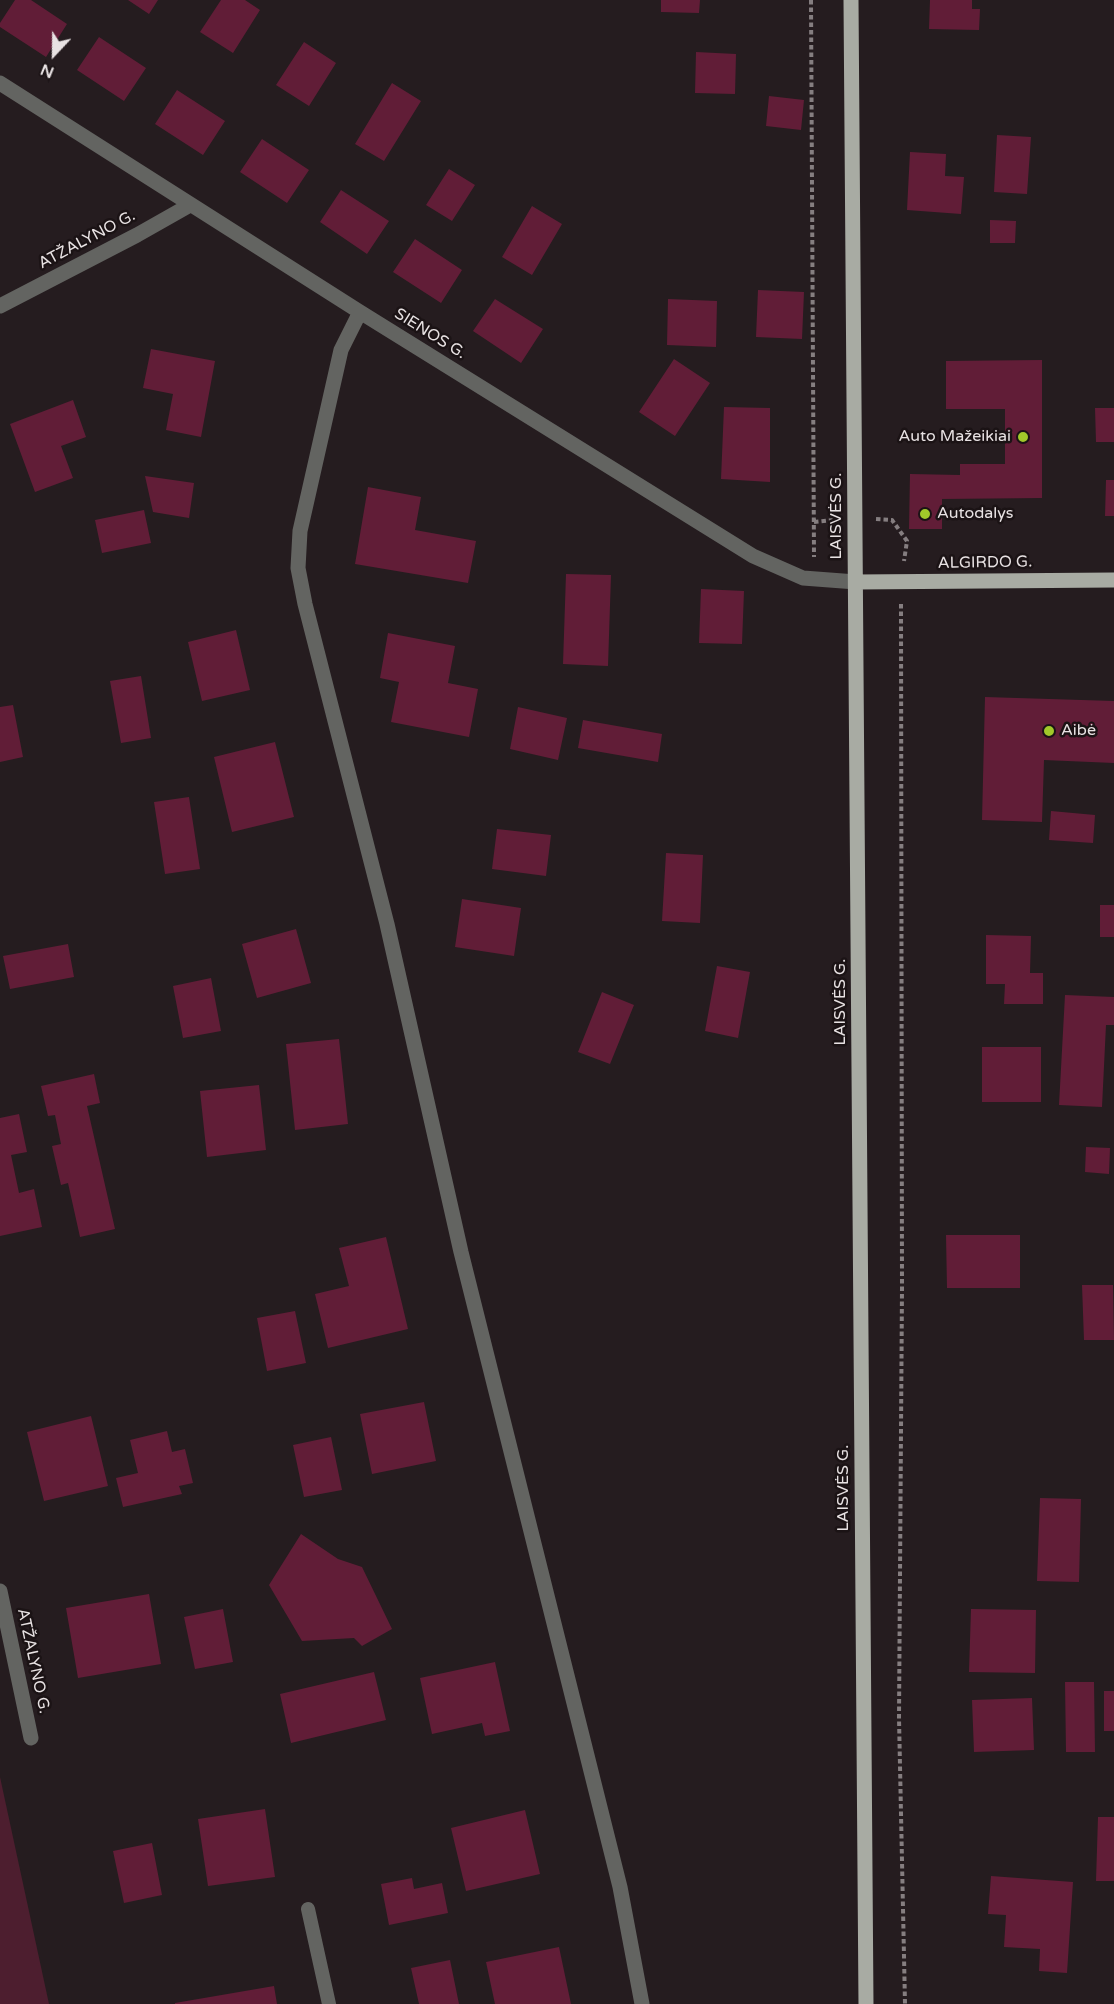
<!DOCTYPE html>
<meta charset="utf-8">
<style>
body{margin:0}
#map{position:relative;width:1114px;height:2004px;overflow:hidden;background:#251c1f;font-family:"Varela Round",sans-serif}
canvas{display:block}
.north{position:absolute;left:24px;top:24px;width:60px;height:60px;-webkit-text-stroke:4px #1b1315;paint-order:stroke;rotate:202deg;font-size:16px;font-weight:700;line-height:24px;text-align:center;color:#e8e2e3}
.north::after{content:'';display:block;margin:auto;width:21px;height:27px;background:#e8e2e3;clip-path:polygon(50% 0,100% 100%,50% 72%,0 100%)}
</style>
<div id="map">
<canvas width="1114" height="2004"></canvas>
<div class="north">N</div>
</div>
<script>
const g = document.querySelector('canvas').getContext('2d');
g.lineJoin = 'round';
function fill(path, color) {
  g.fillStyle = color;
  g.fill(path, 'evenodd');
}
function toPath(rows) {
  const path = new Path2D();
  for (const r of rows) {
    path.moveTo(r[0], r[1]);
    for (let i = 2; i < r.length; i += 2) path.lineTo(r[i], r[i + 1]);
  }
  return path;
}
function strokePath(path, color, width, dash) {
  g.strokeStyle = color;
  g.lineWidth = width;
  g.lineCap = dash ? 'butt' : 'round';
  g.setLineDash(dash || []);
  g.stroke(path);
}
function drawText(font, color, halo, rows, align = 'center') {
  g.font = font + ' "Varela Round",sans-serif';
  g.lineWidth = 5;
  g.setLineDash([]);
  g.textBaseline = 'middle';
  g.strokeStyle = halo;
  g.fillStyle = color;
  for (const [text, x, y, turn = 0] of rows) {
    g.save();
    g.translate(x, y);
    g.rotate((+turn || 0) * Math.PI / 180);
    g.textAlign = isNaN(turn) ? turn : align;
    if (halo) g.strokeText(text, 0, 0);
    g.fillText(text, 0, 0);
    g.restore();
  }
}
fill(toPath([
 [0,1777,49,2004,0,2004]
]), '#4d1e2f');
fill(toPath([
 [15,0,31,0,67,24,46,57,0,27,0,23],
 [128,0,158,0,149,14],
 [221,0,245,0,260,10,233,53,200,32],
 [661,0,700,0,699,13,661,12],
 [930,0,972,0,972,9,980,9,979,30,929,29],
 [99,37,146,68,124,101,77,70],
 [304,42,336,63,309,106,276,85],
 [696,52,736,54,735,94,695,93],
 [392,83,421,101,384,161,355,144],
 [177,90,225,121,203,155,155,124],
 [769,96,804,100,801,130,766,126],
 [997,135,1031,137,1027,194,994,192],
 [262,139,309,170,287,203,240,172],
 [910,152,946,154,945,176,964,177,961,214,907,210],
 [449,169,475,185,452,221,426,205],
 [341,190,389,221,367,254,320,222],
 [532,206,562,224,532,275,502,257],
 [990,220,1016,221,1015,243,990,243],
 [415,239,462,270,441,303,393,272],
 [758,290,804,292,802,339,756,337],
 [495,299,543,329,521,363,473,331],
 [668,299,717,301,716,347,667,345],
 [151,349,215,361,201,437,166,430,173,394,143,388],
 [674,359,710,383,675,436,639,412],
 [1042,360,1042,498,942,499,942,529,909,529,910,474,960,475,960,464,1005,464,1005,409,946,409,946,361],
 [73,400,86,437,61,446,73,478,35,492,10,424],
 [724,407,770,408,770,482,721,479],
 [1095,408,1114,408,1114,442,1096,442],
 [145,476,194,483,189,518,153,512],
 [1106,480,1114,480,1114,516,1105,516],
 [368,487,421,497,415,530,476,541,468,583,355,564],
 [144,510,151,543,102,553,95,520],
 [566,574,611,575,608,666,563,664],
 [701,589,744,591,742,644,699,643],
 [236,630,250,690,202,701,188,642],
 [388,633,455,646,448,683,478,689,469,737,391,722,399,682,380,678],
 [141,676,151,738,121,743,110,681],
 [985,697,1114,701,1114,763,1044,760,1042,822,982,820],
 [13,705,23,757,0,762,0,707],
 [518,707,567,718,558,760,510,749],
 [583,720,662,734,658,762,578,748],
 [275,742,294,817,232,832,214,757],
 [189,797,200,869,165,874,154,802],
 [1051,811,1095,815,1093,843,1049,840],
 [497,829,551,835,546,876,492,869],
 [666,853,703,855,700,923,662,921],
 [462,899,521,908,514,956,455,947],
 [1100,905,1114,905,1114,937,1100,937],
 [296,929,311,983,257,998,242,944],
 [986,935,1031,936,1030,973,1043,973,1043,1004,1004,1004,1005,984,986,984],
 [68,944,74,977,10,989,3,956],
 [717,966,750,972,738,1038,705,1031],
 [211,978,221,1031,183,1038,173,986],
 [602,992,634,1005,610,1064,578,1052],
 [1065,995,1114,997,1114,1025,1106,1025,1102,1107,1059,1105],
 [339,1039,348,1124,295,1130,286,1044],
 [982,1047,1041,1047,1041,1102,982,1102],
 [94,1074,100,1103,87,1106,115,1229,80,1237,68,1183,61,1185,52,1146,61,1144,55,1115,48,1116,41,1086],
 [259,1085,266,1150,207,1157,200,1091],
 [19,1114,27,1152,11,1155,19,1193,34,1189,42,1227,0,1236,0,1118],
 [1086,1147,1110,1148,1109,1174,1085,1172],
 [946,1235,1020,1235,1020,1288,947,1288],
 [386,1237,408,1329,328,1348,315,1294,349,1286,339,1248],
 [1082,1285,1113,1285,1114,1340,1084,1340],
 [295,1311,306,1363,267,1371,257,1318],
 [424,1402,436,1461,372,1474,360,1414],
 [91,1416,108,1486,44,1501,27,1432],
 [167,1431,172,1452,185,1449,193,1483,179,1486,182,1494,123,1507,116,1478,138,1473,130,1440],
 [331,1437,342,1490,304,1497,293,1445],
 [1040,1498,1081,1499,1079,1582,1037,1581],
 [301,1534,338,1559,362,1567,392,1629,362,1646,354,1638,302,1641,269,1585],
 [149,1594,161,1664,78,1678,66,1608],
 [223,1609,233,1662,195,1669,184,1617],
 [971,1609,1036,1610,1035,1673,969,1672],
 [495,1662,510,1731,485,1736,482,1723,432,1734,420,1678],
 [374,1672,386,1720,291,1743,280,1694],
 [1065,1682,1094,1682,1095,1752,1066,1752],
 [1104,1691,1114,1691,1114,1731,1104,1731],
 [1032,1698,1034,1750,974,1752,972,1700],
 [265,1809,275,1877,208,1886,198,1819],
 [525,1810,540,1874,466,1891,451,1828],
 [1098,1817,1114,1817,1114,1881,1096,1881],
 [152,1843,162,1895,124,1903,113,1851],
 [991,1876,1073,1882,1067,1973,1039,1971,1040,1949,1004,1947,1006,1915,988,1914],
 [412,1878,414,1889,442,1883,448,1913,389,1925,381,1884],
 [559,1947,571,2004,495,2004,486,1962],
 [450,1960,459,2004,419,2004,411,1968],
 [274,1986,277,2004,175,2004,175,2003]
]), '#611d37');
strokePath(toPath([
 [811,0,814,557],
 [876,519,892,520,907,541,904,561],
 [814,522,833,520],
 [901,604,902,1288,899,1718,905,2004]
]), '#857e80', 4, [4.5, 3]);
strokePath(toPath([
 [308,1909,329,2004]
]), '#636461', 14);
strokePath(toPath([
 [0,83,360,312,753,556,803,578,856,582],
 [0,306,137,235,190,205],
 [360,312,341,350,300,531,298,568,305,604,387,924,461,1252,620,1887,642,2004],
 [0,1591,31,1738]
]), '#636461', 15);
strokePath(toPath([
 [851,0,866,2004],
 [856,582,1114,580]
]), '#a8aba3', 15);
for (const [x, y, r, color] of [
 [1023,437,6,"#a1c92a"],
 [925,514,6,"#a1c92a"],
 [1049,731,6,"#a1c92a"]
]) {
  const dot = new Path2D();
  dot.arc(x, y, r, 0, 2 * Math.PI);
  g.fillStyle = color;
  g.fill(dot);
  strokePath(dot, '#1b1315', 2);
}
drawText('16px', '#e8e2e3', '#1b1315', [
 ["ATŽALYNO G.",87,240,-28],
 ["SIENOS G.",430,334,32],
 ["LAISVĖS G.",837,516,-90],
 ["ALGIRDO G.",985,563,-1],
 ["LAISVĖS G.",841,1002,-90],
 ["LAISVĖS G.",844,1488,-90],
 ["ATŽALYNO G.",33,1661,78]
]);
drawText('16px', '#e8e2e3', '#1b1315', [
 ["Auto Mažeikiai",1011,437,"right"],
 ["Autodalys",937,514],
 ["Aibė",1061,731]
], 'left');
</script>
